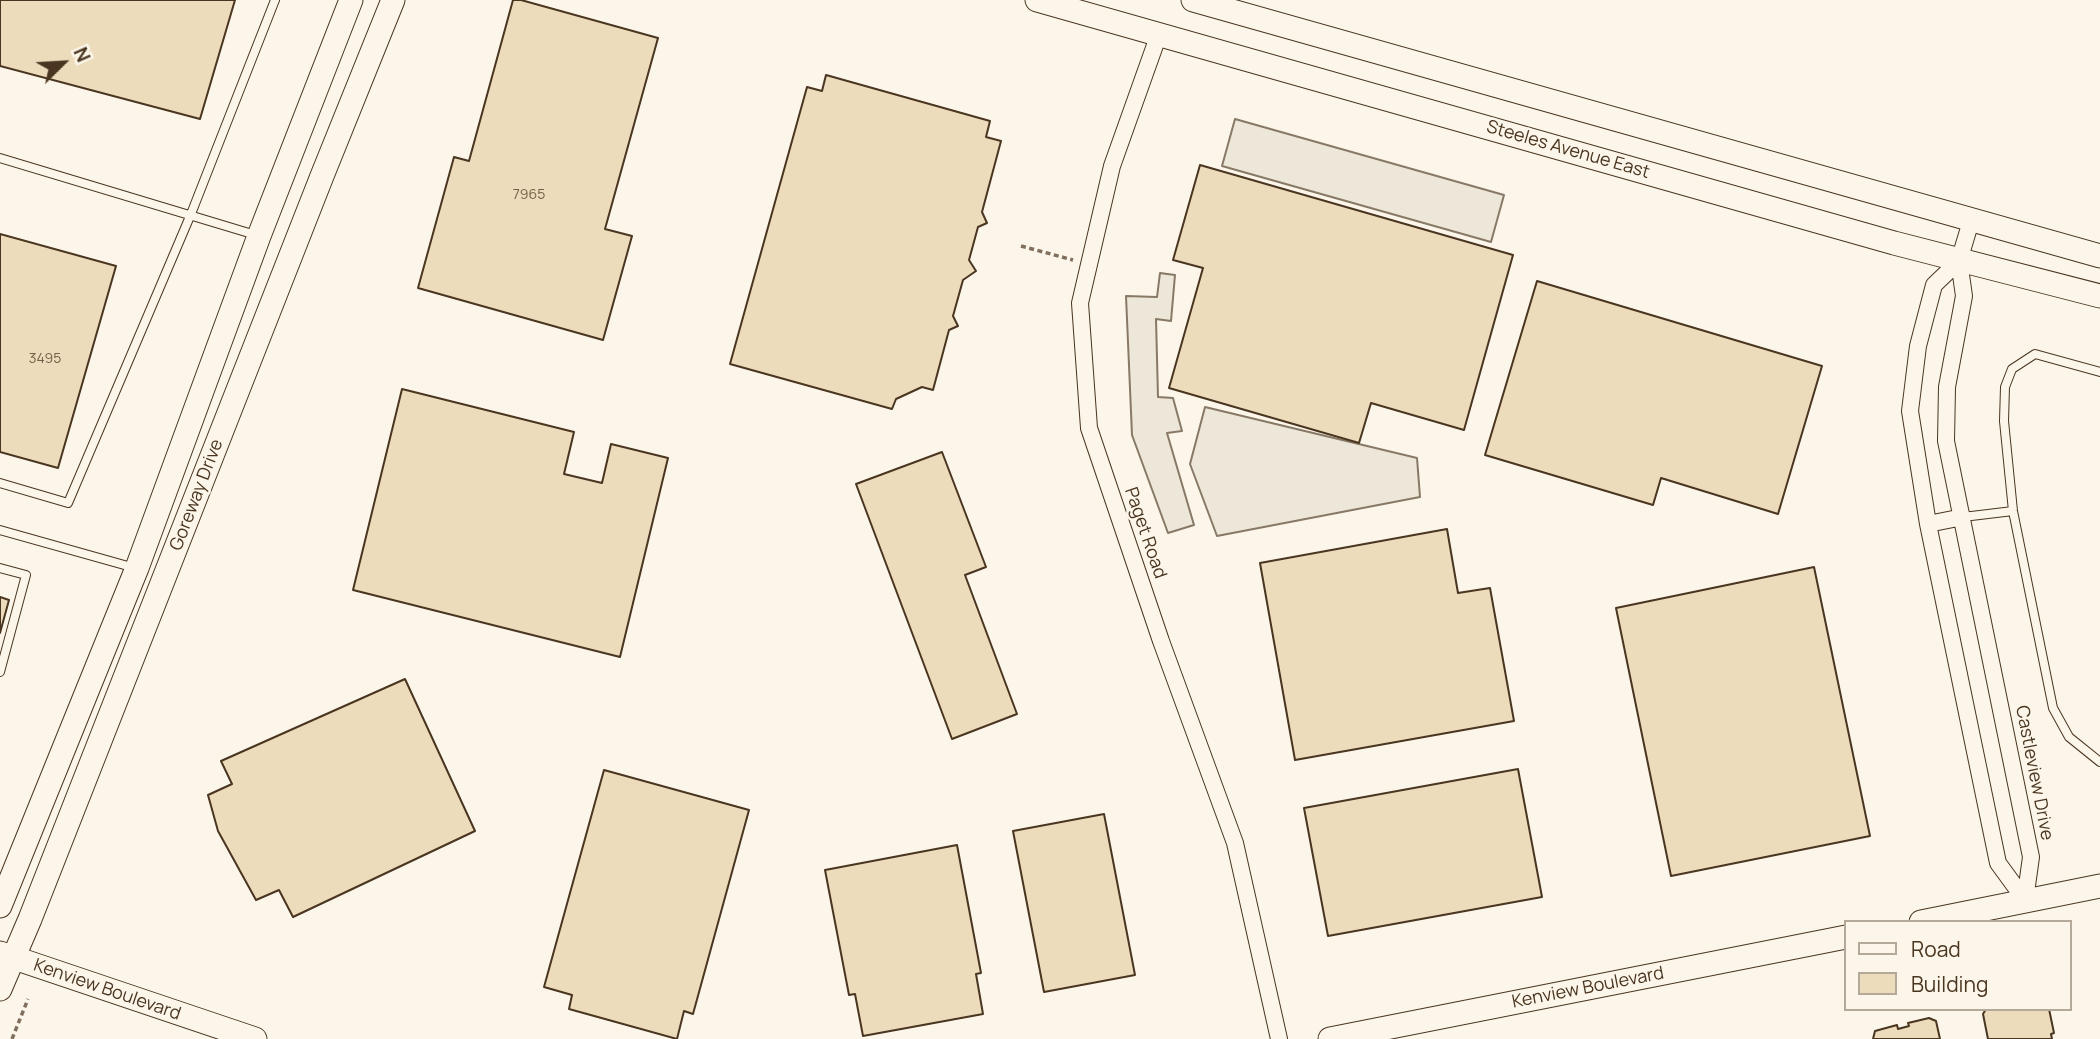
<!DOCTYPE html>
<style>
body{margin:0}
#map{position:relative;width:2100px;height:1039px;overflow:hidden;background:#fbf6e9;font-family:Manrope,sans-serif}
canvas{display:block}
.legend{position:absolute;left:1844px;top:920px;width:228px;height:91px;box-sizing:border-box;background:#fbf6e9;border:2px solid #b4a999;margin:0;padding:9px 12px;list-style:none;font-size:21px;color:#4a3520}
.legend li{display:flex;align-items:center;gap:14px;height:35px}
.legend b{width:35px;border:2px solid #b4a999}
.north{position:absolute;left:28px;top:28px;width:70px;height:70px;-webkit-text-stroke:5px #fbf6e9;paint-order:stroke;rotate:66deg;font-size:19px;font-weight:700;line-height:28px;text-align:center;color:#4a3520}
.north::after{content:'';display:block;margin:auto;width:24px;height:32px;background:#4a3520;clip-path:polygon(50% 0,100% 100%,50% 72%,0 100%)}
</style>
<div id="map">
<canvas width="2100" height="1039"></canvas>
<ul class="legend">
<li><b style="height:9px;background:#fbf6e9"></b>Road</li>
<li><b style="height:19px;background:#ecdcbc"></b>Building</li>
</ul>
<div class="north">N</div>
</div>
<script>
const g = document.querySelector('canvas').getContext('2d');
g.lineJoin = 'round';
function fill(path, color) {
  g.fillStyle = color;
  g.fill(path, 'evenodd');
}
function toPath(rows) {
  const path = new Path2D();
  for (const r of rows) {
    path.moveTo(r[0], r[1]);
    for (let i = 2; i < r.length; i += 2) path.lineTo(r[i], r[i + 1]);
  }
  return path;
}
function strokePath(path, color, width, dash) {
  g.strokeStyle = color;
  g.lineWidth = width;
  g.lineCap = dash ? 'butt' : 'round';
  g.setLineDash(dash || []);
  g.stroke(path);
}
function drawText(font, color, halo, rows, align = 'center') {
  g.font = font + ' Manrope,sans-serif';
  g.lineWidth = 5;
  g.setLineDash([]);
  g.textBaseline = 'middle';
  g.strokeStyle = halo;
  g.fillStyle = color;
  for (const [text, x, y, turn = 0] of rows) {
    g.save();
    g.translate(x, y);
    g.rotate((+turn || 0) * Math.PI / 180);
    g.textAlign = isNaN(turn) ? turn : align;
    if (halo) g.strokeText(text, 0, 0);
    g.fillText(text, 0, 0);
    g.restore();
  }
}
const parking = toPath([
 [1235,119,1504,195,1491,242,1222,166,1235,119],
 [1160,273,1175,275,1171,321,1156,319,1158,397,1173,398,1182,431,1167,433,1194,525,1168,533,1132,435,1126,296,1157,297,1160,273],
 [1205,407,1417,458,1420,497,1217,536,1190,464,1205,407]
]);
fill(parking, '#ede7d9');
strokePath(parking, '#887966', 2);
const building = toPath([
 [0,0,235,0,200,119,0,66,0,0],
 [513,0,521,0,658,38,605,229,632,236,603,340,418,288,454,157,469,161,513,0],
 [826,75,990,121,986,137,1001,141,982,212,987,223,978,227,969,260,976,271,963,280,953,316,958,326,949,330,933,390,922,387,896,399,892,409,730,364,807,87,822,91,826,75],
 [1200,165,1513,255,1464,430,1371,403,1359,443,1169,388,1203,268,1173,260,1200,165],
 [0,234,116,266,58,468,0,452,0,234],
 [1537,281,1822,366,1778,514,1661,478,1653,505,1485,455,1537,281],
 [402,389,574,432,564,474,602,483,611,444,668,458,620,657,353,590,402,389],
 [942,452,986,567,965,575,1017,714,952,739,856,484,942,452],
 [1447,529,1458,593,1490,588,1514,721,1295,760,1260,563,1447,529],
 [1814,567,1870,836,1671,876,1616,608,1814,567],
 [0,597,9,600,0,633,0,597],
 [405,679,475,831,293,917,279,890,256,900,218,831,208,795,232,784,221,761,405,679],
 [1518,769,1542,897,1328,936,1304,808,1518,769],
 [604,770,749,810,693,1014,684,1011,677,1039,569,1009,572,995,544,987,604,770],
 [1104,814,1135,975,1044,992,1013,831,1104,814],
 [957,845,981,973,976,974,983,1014,863,1036,855,994,849,995,825,870,957,845],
 [1986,1009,2049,1009,2054,1033,2051,1034,2052,1039,1988,1039,1983,1014,1986,1009],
 [1929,1018,1936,1021,1940,1039,1873,1039,1875,1031,1897,1025,1898,1029,1909,1026,1908,1023,1929,1018]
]);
fill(building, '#ecdcbc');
strokePath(building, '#4a3520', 2);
const lane = toPath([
 [0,158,259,236],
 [2100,372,2035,354,2012,369,2005,387,2004,421,2013,511,2053,708,2069,737,2100,762],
 [0,483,68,503,191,214,275,0],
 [1963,517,2013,511],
 [0,530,135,568],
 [0,568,26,575,0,672]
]);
const street = toPath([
 [1159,34,1112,166,1080,303,1089,428,1161,641,1235,843,1279,1039],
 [1971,221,1959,261,1964,296,1947,387,1946,441,2031,857,2025,900],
 [1959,261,1934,285,1918,346,1910,411,1928,524,1998,863,2025,900],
 [1928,524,1963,517]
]);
const secondary = toPath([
 [1037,0,1894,243,2100,296],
 [1193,0,2100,256],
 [0,906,137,568,259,236,351,0],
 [1921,922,2100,886],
 [0,953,255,1039],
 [0,989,30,919,322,176,393,0],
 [1330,1039,1846,937]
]);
strokePath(lane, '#4a3520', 10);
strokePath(street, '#4a3520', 18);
strokePath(secondary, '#4a3520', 25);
strokePath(toPath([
 [1021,246,1073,260],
 [12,1039,28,999]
]), '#7f6f5c', 3.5, [5, 3.5]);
strokePath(lane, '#fbf6e9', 8);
strokePath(street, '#fbf6e9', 16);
strokePath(secondary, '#fbf6e9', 23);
drawText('14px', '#725f47', null, [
 ["7965",529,195],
 ["3495",45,359]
]);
drawText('18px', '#4a3520', '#fbf6e9', [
 ["Steeles Avenue East",1568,150,16],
 ["Goreway Drive",197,495,-69],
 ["Paget Road",1145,533,71],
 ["Castleview Drive",2034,773,79],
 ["Kenview Boulevard",1588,988,-11],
 ["Kenview Boulevard",107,990,19]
]);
</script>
